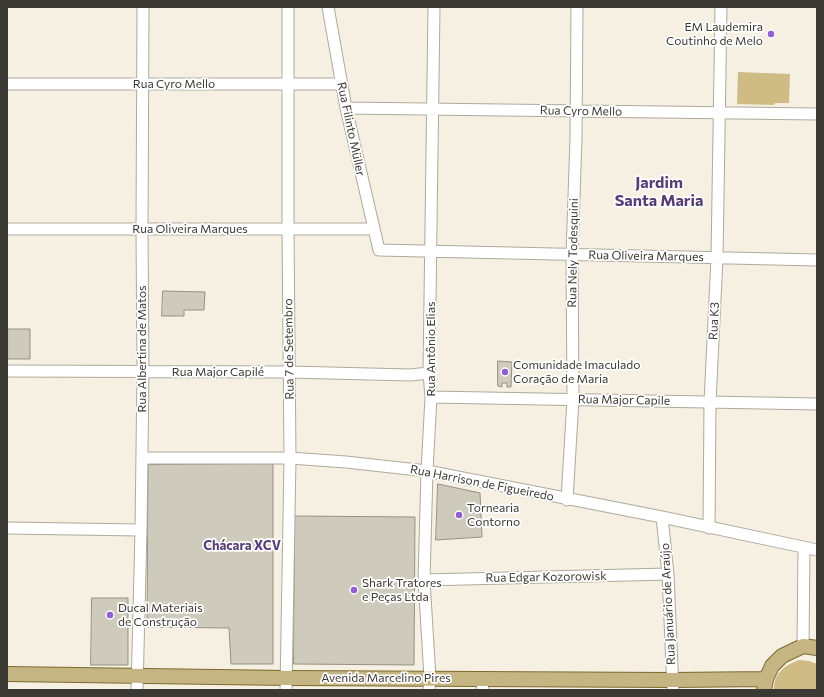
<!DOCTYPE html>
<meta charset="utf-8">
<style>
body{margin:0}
#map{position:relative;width:824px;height:697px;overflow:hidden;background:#f5f0e2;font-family:Commissioner,sans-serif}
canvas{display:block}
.frame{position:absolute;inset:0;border:8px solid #3b3933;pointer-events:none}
</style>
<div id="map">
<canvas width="824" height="697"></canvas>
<div class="frame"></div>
</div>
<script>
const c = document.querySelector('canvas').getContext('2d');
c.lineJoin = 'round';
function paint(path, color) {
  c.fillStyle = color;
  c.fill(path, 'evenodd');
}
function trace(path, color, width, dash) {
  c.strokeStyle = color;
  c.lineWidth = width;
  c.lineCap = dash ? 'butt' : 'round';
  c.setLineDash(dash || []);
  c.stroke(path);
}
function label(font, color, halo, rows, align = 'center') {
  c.font = font + ' Commissioner,sans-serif';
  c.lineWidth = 3.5;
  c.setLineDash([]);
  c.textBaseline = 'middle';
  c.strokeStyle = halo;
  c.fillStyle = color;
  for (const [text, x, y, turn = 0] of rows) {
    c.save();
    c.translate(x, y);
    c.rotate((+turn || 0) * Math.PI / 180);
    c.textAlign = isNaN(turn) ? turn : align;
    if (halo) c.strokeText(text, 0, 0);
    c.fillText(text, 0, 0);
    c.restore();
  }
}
const green = new Path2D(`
 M738,72L790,74L789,103H775L774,105L737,104Z
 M799,660L809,661L817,664V690H774C773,674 785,665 799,660Z`);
const building = new Path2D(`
 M163,291L205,292L204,310H184V316H162Z
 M8,329H30V359H8Z
 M498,361L512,362L511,387H507V383H502V387L498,386Z
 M273,464V664H231L229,628L147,627L148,465Z
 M438,484L480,493L482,537L436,540Z
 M295,516L415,517L414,665L294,664Z
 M92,598H128V665H91Z`);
const minor = new Path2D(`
 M328,7L346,108L379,250L817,260
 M7,84H341
 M346,108L817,114
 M7,229H374
 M7,371L289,372L410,375L429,373
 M431,397L817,404
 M142,458H290L346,462L427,471L662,517L817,550
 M567,500L573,399L572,254L576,139L577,7
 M662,517L668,574L673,690
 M7,528L141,530
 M709,528L710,402L717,258L721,7
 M424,580L668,574
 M803,646L804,548
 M481,679L483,690
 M137,690L141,530L143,372L142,230L143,7
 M286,690L290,458L288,228V7
 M429,690L430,678L424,580L427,471L431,397L429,373L434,7`);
const major = new Path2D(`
 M7,674L287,678L672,680L766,679
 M764,690L766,679L772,666L782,656L803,646L817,648`);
const markers = [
 [771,34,4,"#925dd6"],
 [505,372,4,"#925dd6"],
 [459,515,4,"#925dd6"],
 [354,590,4,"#925dd6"],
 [110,615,4,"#925dd6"]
];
const poiNames = [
 ["EM Laudemira",763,27,"right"],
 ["Coutinho de Melo",763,41,"right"],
 ["Comunidade Imaculado",513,365],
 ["Coração de Maria",513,379],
 ["Tornearia",467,508],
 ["Contorno",467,522],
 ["Shark Tratores",362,583],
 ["e Peças Ltda",362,597],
 ["Ducal Materiais",118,608],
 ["de Construção",118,622]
];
const streetNames = [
 ["Rua Cyro Mello",174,84],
 ["Rua Cyro Mello",581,111,1],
 ["Rua Filinto Müller",351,129,78],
 ["Rua Oliveira Marques",190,229],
 ["Rua Nely Todesquini",573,253,-89],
 ["Rua Oliveira Marques",646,256,1],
 ["Rua K3",714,321,-87],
 ["Rua Albertina de Matos",142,349,-90],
 ["Rua 7 de Setembro",289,349,-91],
 ["Rua Antônio Elias",431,349,-90],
 ["Rua Major Capilé",218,372],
 ["Rua Major Capile",624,400,1],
 ["Rua Harrison de Figueiredo",482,483,11],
 ["Rua Edgar Kozorowisk",546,577,-1],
 ["Rua Januário de Araújo",668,604,-93],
 ["Avenida Marcelino Pires",386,678]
];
const neighbourhoodNames = [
 ["Chácara XCV",242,546]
];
const districtNames = [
 ["Jardim",659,183],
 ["Santa Maria",659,201]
];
paint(green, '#cfbc84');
paint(building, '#cfcbbc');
trace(building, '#959183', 1);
trace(minor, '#aeaa9c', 13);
trace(major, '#7c6a30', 16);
trace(minor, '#fff', 11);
trace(major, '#c5b582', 14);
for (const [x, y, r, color] of markers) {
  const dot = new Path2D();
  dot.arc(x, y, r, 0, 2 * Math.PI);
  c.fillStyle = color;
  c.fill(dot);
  trace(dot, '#fff', 1.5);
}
label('12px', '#3b3933', '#fff', poiNames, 'left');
label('12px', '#3b3933', '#fff', streetNames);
label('bold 13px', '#563d79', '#fff', neighbourhoodNames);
label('bold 16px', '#563d79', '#fff', districtNames);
</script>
